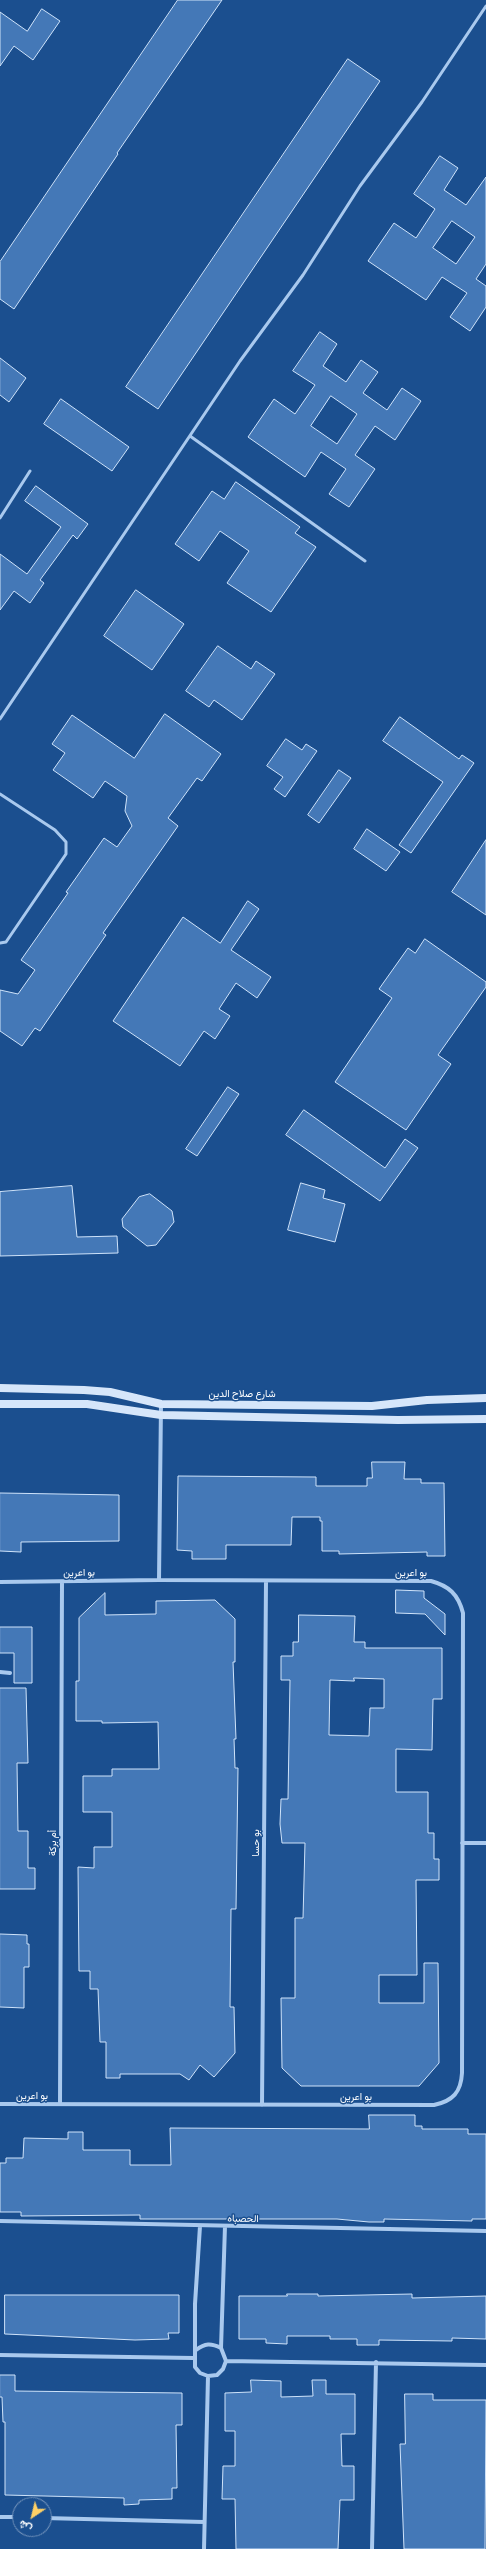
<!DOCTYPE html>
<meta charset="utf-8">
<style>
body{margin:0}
#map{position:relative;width:486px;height:2549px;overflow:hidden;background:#1b4f8f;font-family:"Fira Sans Condensed",Vazirmatn,sans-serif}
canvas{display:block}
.north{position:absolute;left:12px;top:2497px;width:40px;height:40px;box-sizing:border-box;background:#1b4f8f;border:1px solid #7695bc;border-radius:50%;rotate:215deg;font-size:11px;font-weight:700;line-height:16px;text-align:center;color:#fff}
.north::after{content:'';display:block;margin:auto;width:14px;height:18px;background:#ffd166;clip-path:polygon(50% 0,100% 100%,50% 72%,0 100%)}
</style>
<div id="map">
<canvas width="486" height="2549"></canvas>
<div class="north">ش</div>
</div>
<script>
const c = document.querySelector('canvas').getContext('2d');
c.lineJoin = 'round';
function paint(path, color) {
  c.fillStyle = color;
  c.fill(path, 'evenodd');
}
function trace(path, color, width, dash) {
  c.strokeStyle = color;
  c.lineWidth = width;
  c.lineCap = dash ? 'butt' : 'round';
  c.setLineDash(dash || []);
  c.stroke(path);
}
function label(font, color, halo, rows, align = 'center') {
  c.font = font + ' "Fira Sans Condensed",Vazirmatn,sans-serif';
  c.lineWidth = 3;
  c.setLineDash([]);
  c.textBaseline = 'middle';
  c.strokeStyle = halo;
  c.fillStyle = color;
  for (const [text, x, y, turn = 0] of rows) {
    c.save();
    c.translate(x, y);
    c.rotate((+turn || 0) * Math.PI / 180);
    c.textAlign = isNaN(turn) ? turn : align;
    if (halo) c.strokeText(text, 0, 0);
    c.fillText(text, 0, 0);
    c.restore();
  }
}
const building = new Path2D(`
 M178,0H222L117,153L118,154L14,309L0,299V262Z
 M42,9L60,21L33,60L14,46L0,66V12L27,31Z
 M348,59L380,81L158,409L126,387Z
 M440,156L458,168L444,190L466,205L486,177V264L476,279L486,286V307L470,331L450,317L467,293L442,277L426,300L368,261L394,223L416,238L435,209L414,194ZM452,221L475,237L456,264L433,248Z
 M320,332L337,344L323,366L346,382L361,360L378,372L363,393L387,410L402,388L421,401L395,440L375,426L355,455L375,469L349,507L329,494L346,469L321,452L305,477L248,437L274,399L295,414L315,385L293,371ZM331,396L357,414L337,444L311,426Z
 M0,358L26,378L9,402L0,395Z
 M61,399L129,447L112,471L44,424Z
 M236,482L300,527L295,533L316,547L271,612L227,583L249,551L220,531L199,561L175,544L212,491L224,499Z
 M36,486L88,524L77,539L73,535L40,580L44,583L30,603L14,591L0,610V554L27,574L61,527L25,501Z
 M136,590L184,624L152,670L104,636Z
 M218,646L251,669L256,661L275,674L242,720L214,700L209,707L186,691Z
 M165,714L221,754L202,781L197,778L168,818L178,826L103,933L106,935L40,1031L35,1028L22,1046L0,1031V990L18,994L35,970L21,960L68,893L66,892L104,838L117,847L132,826L125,811L127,796L105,781L93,798L53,770L65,753L52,744L72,715L134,758Z
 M400,717L459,759L462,755L474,763L411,853L399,845L443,782L383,741Z
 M286,739L302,750L306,744L317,751L285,797L274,789L283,777L267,766Z
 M339,770L351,778L319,823L308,815Z
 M367,829L400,852L386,871L354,849Z
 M486,840V915L452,892Z
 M248,901L259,909L231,950L271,977L257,998L236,983L219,1009L230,1016L215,1039L204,1031L180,1066L113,1021L183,917L220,943Z
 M425,939L486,982V987L438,1055L451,1064L406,1130L335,1082L392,998L379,989L408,948L415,953Z
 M228,1087L239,1094L197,1156L186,1149Z
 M304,1110L385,1168L405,1139L418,1148L380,1201L286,1135Z
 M301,1183L325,1190L323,1198L345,1204L335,1242L288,1230Z
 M72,1186L77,1237L117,1236L118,1253L0,1256V1192Z
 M150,1194L172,1211L174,1222L156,1245L147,1246L123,1227L122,1219L139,1197Z
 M372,1462H405L404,1479H421V1483H444L445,1556H427V1552L339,1554V1551H322V1521H320V1517H292L291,1545H226V1559H192V1551L177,1550L178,1476L316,1477V1486H367V1478H372Z
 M0,1493L119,1495V1541L21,1542V1552L0,1551Z
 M396,1590L424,1591V1598L445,1614V1635L425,1614L396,1613Z
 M105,1593V1615L156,1614V1601L215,1600L235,1619V1662H233L236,1739H234L235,1768H238L237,1839L236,1909H231L230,2007H234L235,2053L214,2077L200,2065L189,2080L180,2074H120V2078H106V2042H100L98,1989H90V1971H79L78,1867L94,1868V1847H112V1812H83V1776H112V1769H159L158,1722L102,1723V1721H76V1681H79V1618Z
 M299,1615L355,1616L354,1642H365V1648H442V1699H433L432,1750L396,1749V1792H428V1833H434V1859H439V1880H416L417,1975H379V2003H424V1963H438L439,2063L419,2086H301L282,2068L281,1998H295V1918H303L305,1843H282L280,1824L281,1799H288L290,1680H281V1656H293V1642H298ZM354,1678L384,1679V1708H370L369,1736L329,1735L330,1680L354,1681Z
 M0,1627H32V1683H14V1653H0Z
 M0,1688H26L28,1763H17L18,1831H28V1868H35V1889H0Z
 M0,1934L27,1935V1944H29V1967H24V2008L0,2007Z
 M369,2115H415V2126H422V2129H468V2134H486V2219H472V2221L384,2219V2222H369L337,2219H140V2215L21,2216V2212H0V2163H6V2158H23L24,2138L68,2139V2132H83V2150H130V2165H171L170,2128L369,2129Z
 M287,2294H318V2296L412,2294V2298L486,2296V2339L452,2338V2341L379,2340V2345H357V2339H330V2336H287V2344L266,2343V2339H239V2296H287Z
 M5,2295H179V2333H168L169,2339L135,2340L5,2334Z
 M0,2375H15V2391L182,2393V2425H176L177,2488H172V2499L139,2500V2504L124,2505V2498L5,2495V2422H3L2,2397H0Z
 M251,2380L281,2381V2397L313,2396L312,2380H326V2394H355V2434H341L342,2466H354V2500H340L338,2549H236L235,2499H222L223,2466H235V2431H225V2393L251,2392Z
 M405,2394H433V2400H486L485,2549H404L400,2444H405Z`);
const lane = new Path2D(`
 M190,436L365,561
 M0,518L30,471
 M0,719L240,361L303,275L360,186L422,102L486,6
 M0,794L55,830L66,842V854L6,942L0,943`);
const street = new Path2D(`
 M159,1580L161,1404
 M0,1582L159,1580L431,1581C449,1586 458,1594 463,1613L462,2073C461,2092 453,2101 434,2105L0,2104
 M0,1672L10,1673
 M462,1843H486
 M60,2104L62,1582
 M262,2105L266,1581
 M0,2221L486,2231
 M221,2348L225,2226
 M196,2350C205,2343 211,2343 221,2348L226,2361L223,2369L217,2375L208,2376L200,2373L195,2367V2304L200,2226
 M0,2355L193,2358
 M226,2361L486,2365
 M0,2517H20
 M44,2518L204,2522
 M204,2549L208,2376
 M372,2549L376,2362`);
const secondary = new Path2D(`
 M0,1388L84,1390L110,1392L161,1404L372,1406L427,1400L486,1398
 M0,1404H87L161,1415L398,1420L486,1419`);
const streetNames = [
 ["شارع صلاح الدين",242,1394],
 ["بو اعرين",79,1573,-1],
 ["بو اعرين",411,1573],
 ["أم بركة",53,1843,-90],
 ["بو حسا",256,1843,-90],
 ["بو اعرين",32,2096],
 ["بو اعرين",356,2097],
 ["الحصباه",243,2219,1]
];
paint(building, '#4478b7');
trace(building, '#cfe3fa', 1);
trace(lane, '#a9c9ee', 3);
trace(street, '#a9c9ee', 4);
trace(secondary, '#d6e6fa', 8);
label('10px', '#fff', '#1b4f8f', streetNames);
</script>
